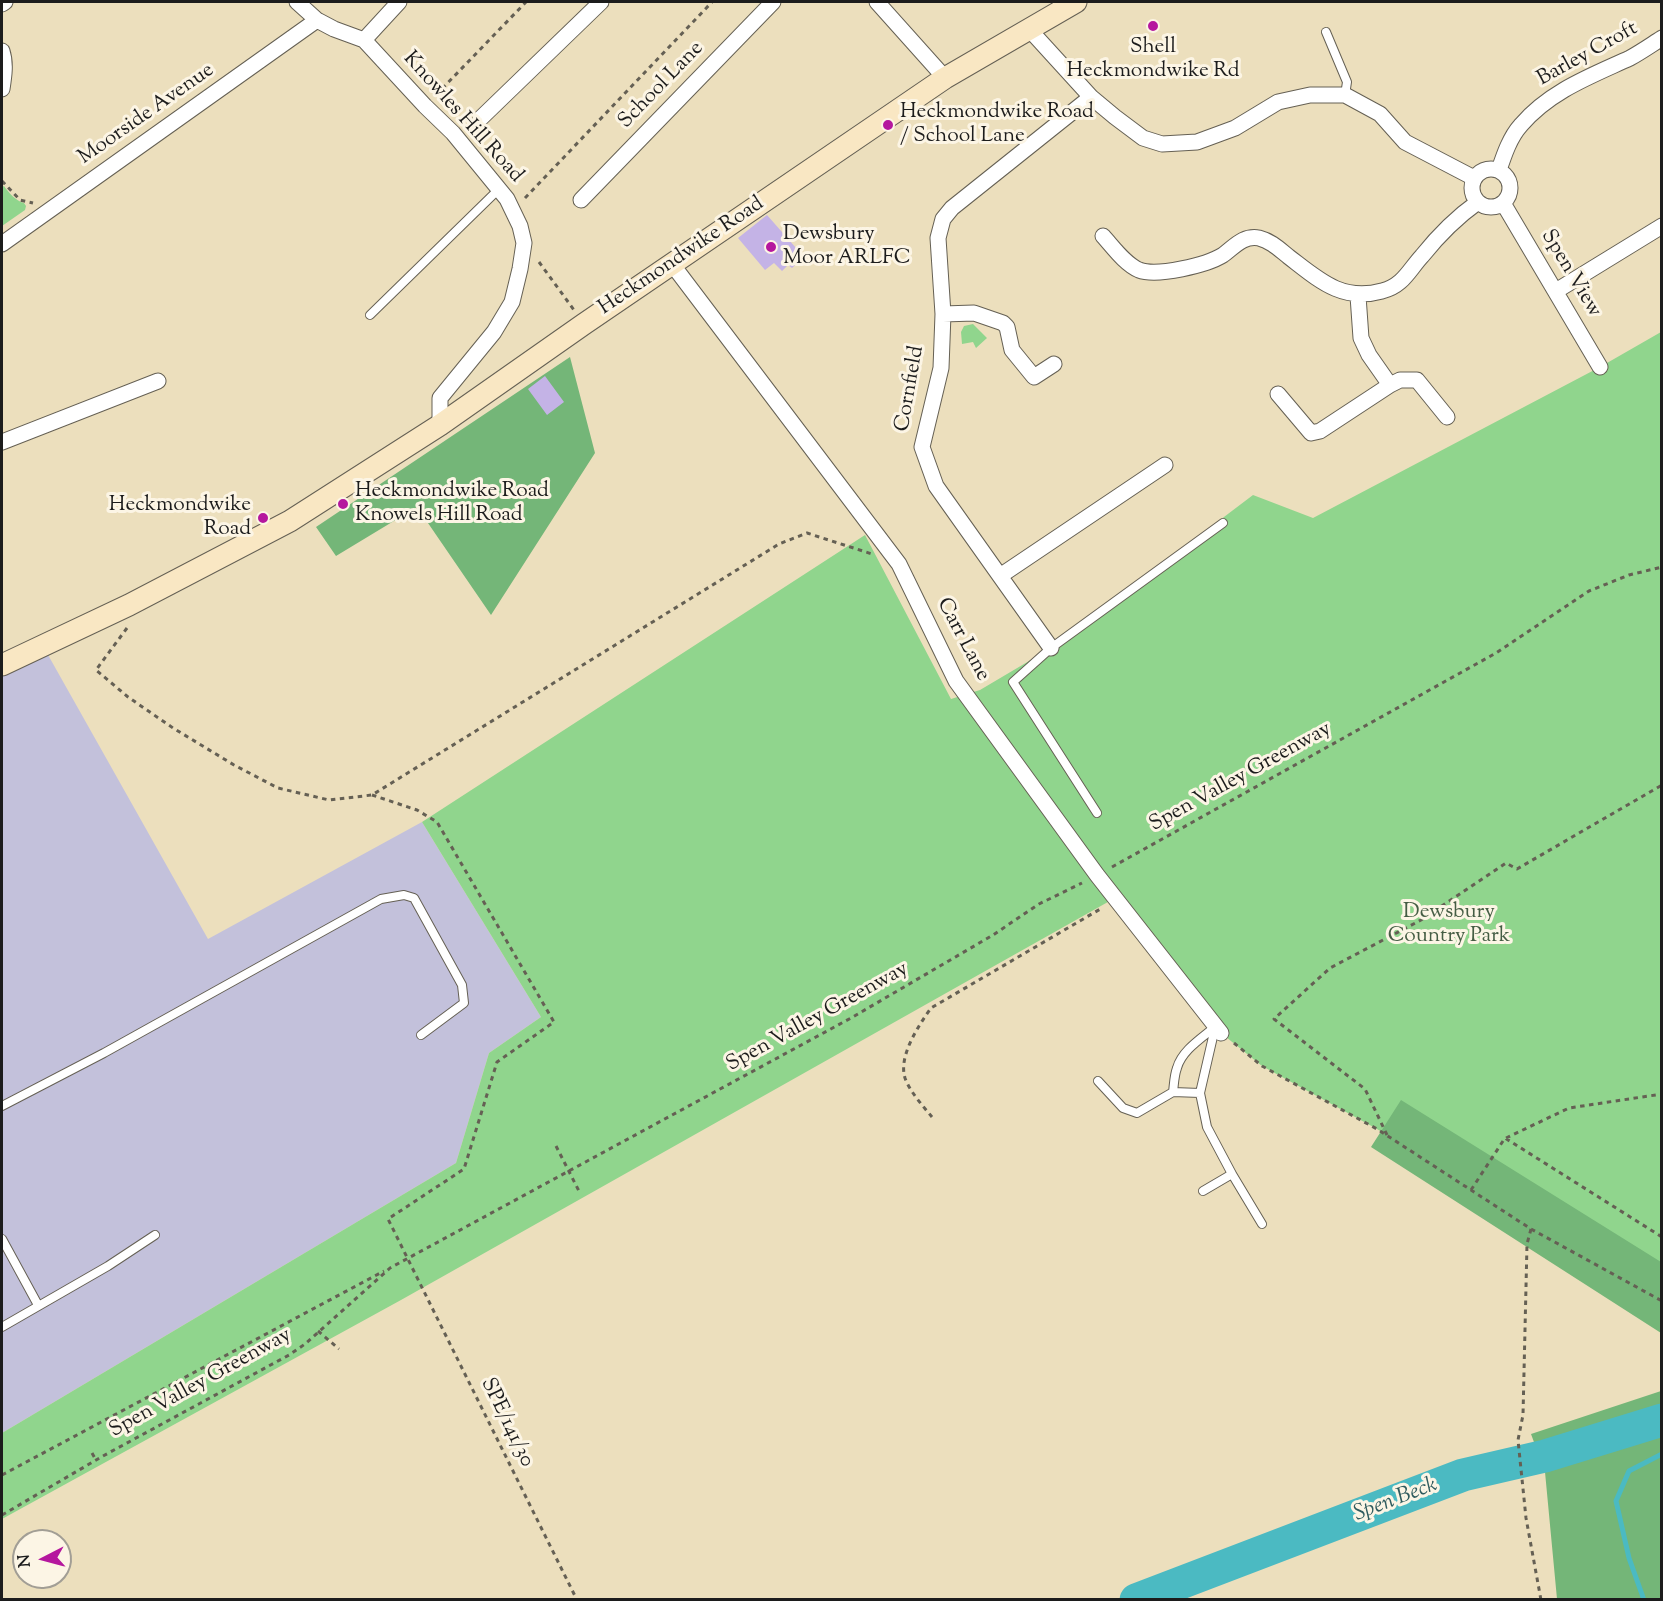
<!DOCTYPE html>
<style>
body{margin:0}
#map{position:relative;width:1663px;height:1601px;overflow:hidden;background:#ecdfbd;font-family:"Sorts Mill Goudy",serif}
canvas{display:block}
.frame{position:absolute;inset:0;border:3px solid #1c1c1c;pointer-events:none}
.north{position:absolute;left:12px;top:1529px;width:60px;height:60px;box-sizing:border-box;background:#fcf5e5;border:2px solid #a29e95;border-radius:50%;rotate:264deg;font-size:16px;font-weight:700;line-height:24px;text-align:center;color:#1c1c1c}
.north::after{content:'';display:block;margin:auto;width:21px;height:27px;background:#b5179e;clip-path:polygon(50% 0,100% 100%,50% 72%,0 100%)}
</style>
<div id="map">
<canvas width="1663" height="1601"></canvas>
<div class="frame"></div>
<div class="north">N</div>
</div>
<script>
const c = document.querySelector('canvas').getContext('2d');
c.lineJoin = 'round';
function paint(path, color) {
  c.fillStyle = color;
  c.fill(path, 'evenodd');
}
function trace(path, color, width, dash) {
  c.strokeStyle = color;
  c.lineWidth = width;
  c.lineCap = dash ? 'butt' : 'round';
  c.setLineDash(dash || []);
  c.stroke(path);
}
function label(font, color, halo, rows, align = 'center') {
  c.font = font + ' "Sorts Mill Goudy",serif';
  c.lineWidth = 6;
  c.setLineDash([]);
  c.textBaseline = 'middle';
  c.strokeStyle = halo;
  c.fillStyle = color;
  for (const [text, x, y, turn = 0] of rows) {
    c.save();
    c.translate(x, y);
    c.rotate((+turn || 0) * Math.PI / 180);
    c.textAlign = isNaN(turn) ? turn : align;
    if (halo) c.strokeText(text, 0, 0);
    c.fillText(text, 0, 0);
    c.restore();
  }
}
const industrial = new Path2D(`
 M43,646L208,939L422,822L541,1017L489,1053L456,1163L2,1433V665Z`);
const green = new Path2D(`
 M4,186C9,193 16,201 24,203L26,206L25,210L2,226V187Z
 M973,324L987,338L976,348L973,342L962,344L961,332L964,326Z
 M1661,332V1301L1512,1216L1377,1129L1262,1066L1221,1033L1115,898L401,1300L2,1519V1433L456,1163L489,1053L541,1017L422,822L865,535L951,699L980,690L1051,648L1253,495L1313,518L1600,367Z`);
const forest = new Path2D(`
 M570,357L595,453L491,615L417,507L336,556L316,527Z
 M1401,1100L1661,1262V1333L1371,1147Z
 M1661,1391V1599H1557L1545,1472L1531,1434Z`);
const stream = new Path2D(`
 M1644,1600L1629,1558L1616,1501L1629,1471L1662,1454`);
const river = new Path2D(`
 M1136,1600L1463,1475L1545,1456L1662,1420`);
const building = new Path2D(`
 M767,215L804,257L792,268L788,265L782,271L774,263L765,270L738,238Z
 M545,376L564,402L547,415L528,389Z`);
const path = new Path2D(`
 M436,95L526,2
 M2,181L20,200L33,203
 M525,198L712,2
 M539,262L574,310
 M127,628L96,670L128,697L173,728L234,765L278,788L329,800L372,795L779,544L807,533L872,554
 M372,795L417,810L437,822L554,1022L497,1062L464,1169L388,1219L577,1600
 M1112,867L1496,653L1589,591L1629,575L1662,567
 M1234,1043L1262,1066L1377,1129L1531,1229L1662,1301
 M932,1117C923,1106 910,1092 905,1078C898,1056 919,1025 931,1008L1102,908
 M1387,1135L1365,1089L1274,1019L1330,968L1421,920L1506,863L1517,869L1662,785
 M1506,1138L1569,1108L1662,1094
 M1471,1190L1505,1138L1662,1237
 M1531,1229L1527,1244L1523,1415L1518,1440L1526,1518L1541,1600
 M318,1331L339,1349
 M92,1453L96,1460
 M2,1475L384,1271
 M2,1515L103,1456L289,1355L305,1344L390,1268L851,1018L993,935L1039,904L1082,883`);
const service = new Path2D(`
 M1326,32L1347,82L1345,95
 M370,315L499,189
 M1097,813L1013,682L1051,648L1223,523
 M1098,1081L1123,1108L1137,1113L1173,1092L1200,1093
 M1173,1092C1174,1085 1174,1076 1177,1068C1182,1050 1202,1038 1216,1026
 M2,1106L104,1053L381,899L404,895L414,898L462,985L464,1003L421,1035
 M1232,1174L1262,1224
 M1203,1191L1232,1174L1207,1127L1200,1093L1215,1028
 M2,1239L38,1305
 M2,1327L108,1266L155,1235`);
const minor = new Path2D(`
 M297,2L317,20L334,29L364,40L425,106L453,133L507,199L520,226L524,243L520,269L512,302L494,332L440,398V425
 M877,2L945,78
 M2,4L5,2
 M1029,29L1091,97L1115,117L1143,138L1162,144L1197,142L1235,128L1278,102L1310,95H1345L1380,114L1405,142L1474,178
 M364,40L399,2
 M2,51C6,63 4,76 2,89
 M481,118L601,2
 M1472 188a19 19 0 1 1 38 0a19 19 0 1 1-38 0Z
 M1499,170C1504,155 1510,137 1521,125C1550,91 1591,76 1630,58C1641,52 1651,45 1662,38
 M581,200L773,2
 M1503,203L1600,367
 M1103,236C1113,247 1125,264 1139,270C1157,277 1207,265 1223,255C1234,247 1243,235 1259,238C1271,241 1279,249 1289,257C1319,280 1342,302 1382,291C1403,286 1409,270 1422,256C1438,236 1457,217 1478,202
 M2,244L317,20
 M672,264L899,564L956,681L1097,875L1221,1033
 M1556,291L1662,226
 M1358,296L1361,338L1369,355L1390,385
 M943,314L974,313L1003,323L1007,327L1012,350L1034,377L1054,364
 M1278,394L1311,433L1320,431L1390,385L1400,380H1417L1447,417
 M2,442L158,381
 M1000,576L1165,465
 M1051,648L936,486L922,447L941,368L943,314L938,238L943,219L952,208L1091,97`);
const secondary = new Path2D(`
 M2,665L129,605L290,521L440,425L584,324L945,78L1076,2`);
const pathBridge = new Path2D(`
 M556,1146L580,1193`);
const markers = [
 [1153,26,6,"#b5179e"],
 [888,125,6,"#b5179e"],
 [771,247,6,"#b5179e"],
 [343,504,6,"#b5179e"],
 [263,518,6,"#b5179e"]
];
const poiNames = [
 ["Shell",1153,48,"center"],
 ["Heckmondwike Rd",1153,72,"center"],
 ["Heckmondwike Road",900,113],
 ["/ School Lane",900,137],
 ["Dewsbury",783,235],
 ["Moor ARLFC",783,259],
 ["Heckmondwike Road",355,492],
 ["Knowels Hill Road",355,516],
 ["Heckmondwike",251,506,"right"],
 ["Road",251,530,"right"]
];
const streetNames = [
 ["Barley Croft",1588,55,-29],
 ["School Lane",662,86,-46],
 ["Moorside Avenue",147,115,-35],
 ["Knowles Hill Road",462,118,48],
 ["Heckmondwike Road",682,257,-34],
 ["Spen View",1570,274,59],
 ["Cornfield",911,389,-80],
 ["Carr Lane",962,640,62],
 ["Spen Valley Greenway",1241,778,-29],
 ["Spen Valley Greenway",818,1018,-29],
 ["Spen Valley Greenway",201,1384,-29],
 ["SPE/141/30",506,1423,64]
];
const parkNames = [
 ["Dewsbury",1449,913],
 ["Country Park",1449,937]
];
const waterNames = [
 ["Spen Beck",1396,1501,-21]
];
paint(industrial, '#c3c1db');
paint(green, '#90d58d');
paint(forest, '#74b678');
trace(stream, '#4bbac2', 5);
trace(river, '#4bbac2', 33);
paint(building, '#c4b3e6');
trace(service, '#656054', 10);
trace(minor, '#656054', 17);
trace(secondary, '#656054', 23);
trace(path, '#656054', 3, [4.5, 4.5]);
trace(service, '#fff', 8);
trace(minor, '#fff', 15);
trace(secondary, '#f9e7c3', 21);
trace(pathBridge, '#656054', 3, [4.5, 4.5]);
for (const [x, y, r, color] of markers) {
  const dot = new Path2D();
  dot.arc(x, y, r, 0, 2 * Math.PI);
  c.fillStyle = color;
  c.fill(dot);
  trace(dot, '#fcf5e5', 2);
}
label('21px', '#1c1c1c', '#fcf5e5', poiNames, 'left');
label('21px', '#1c1c1c', '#fcf5e5', streetNames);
label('21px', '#455d44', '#fcf5e5', parkNames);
label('italic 22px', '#2f5b5e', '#fcf5e5', waterNames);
</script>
